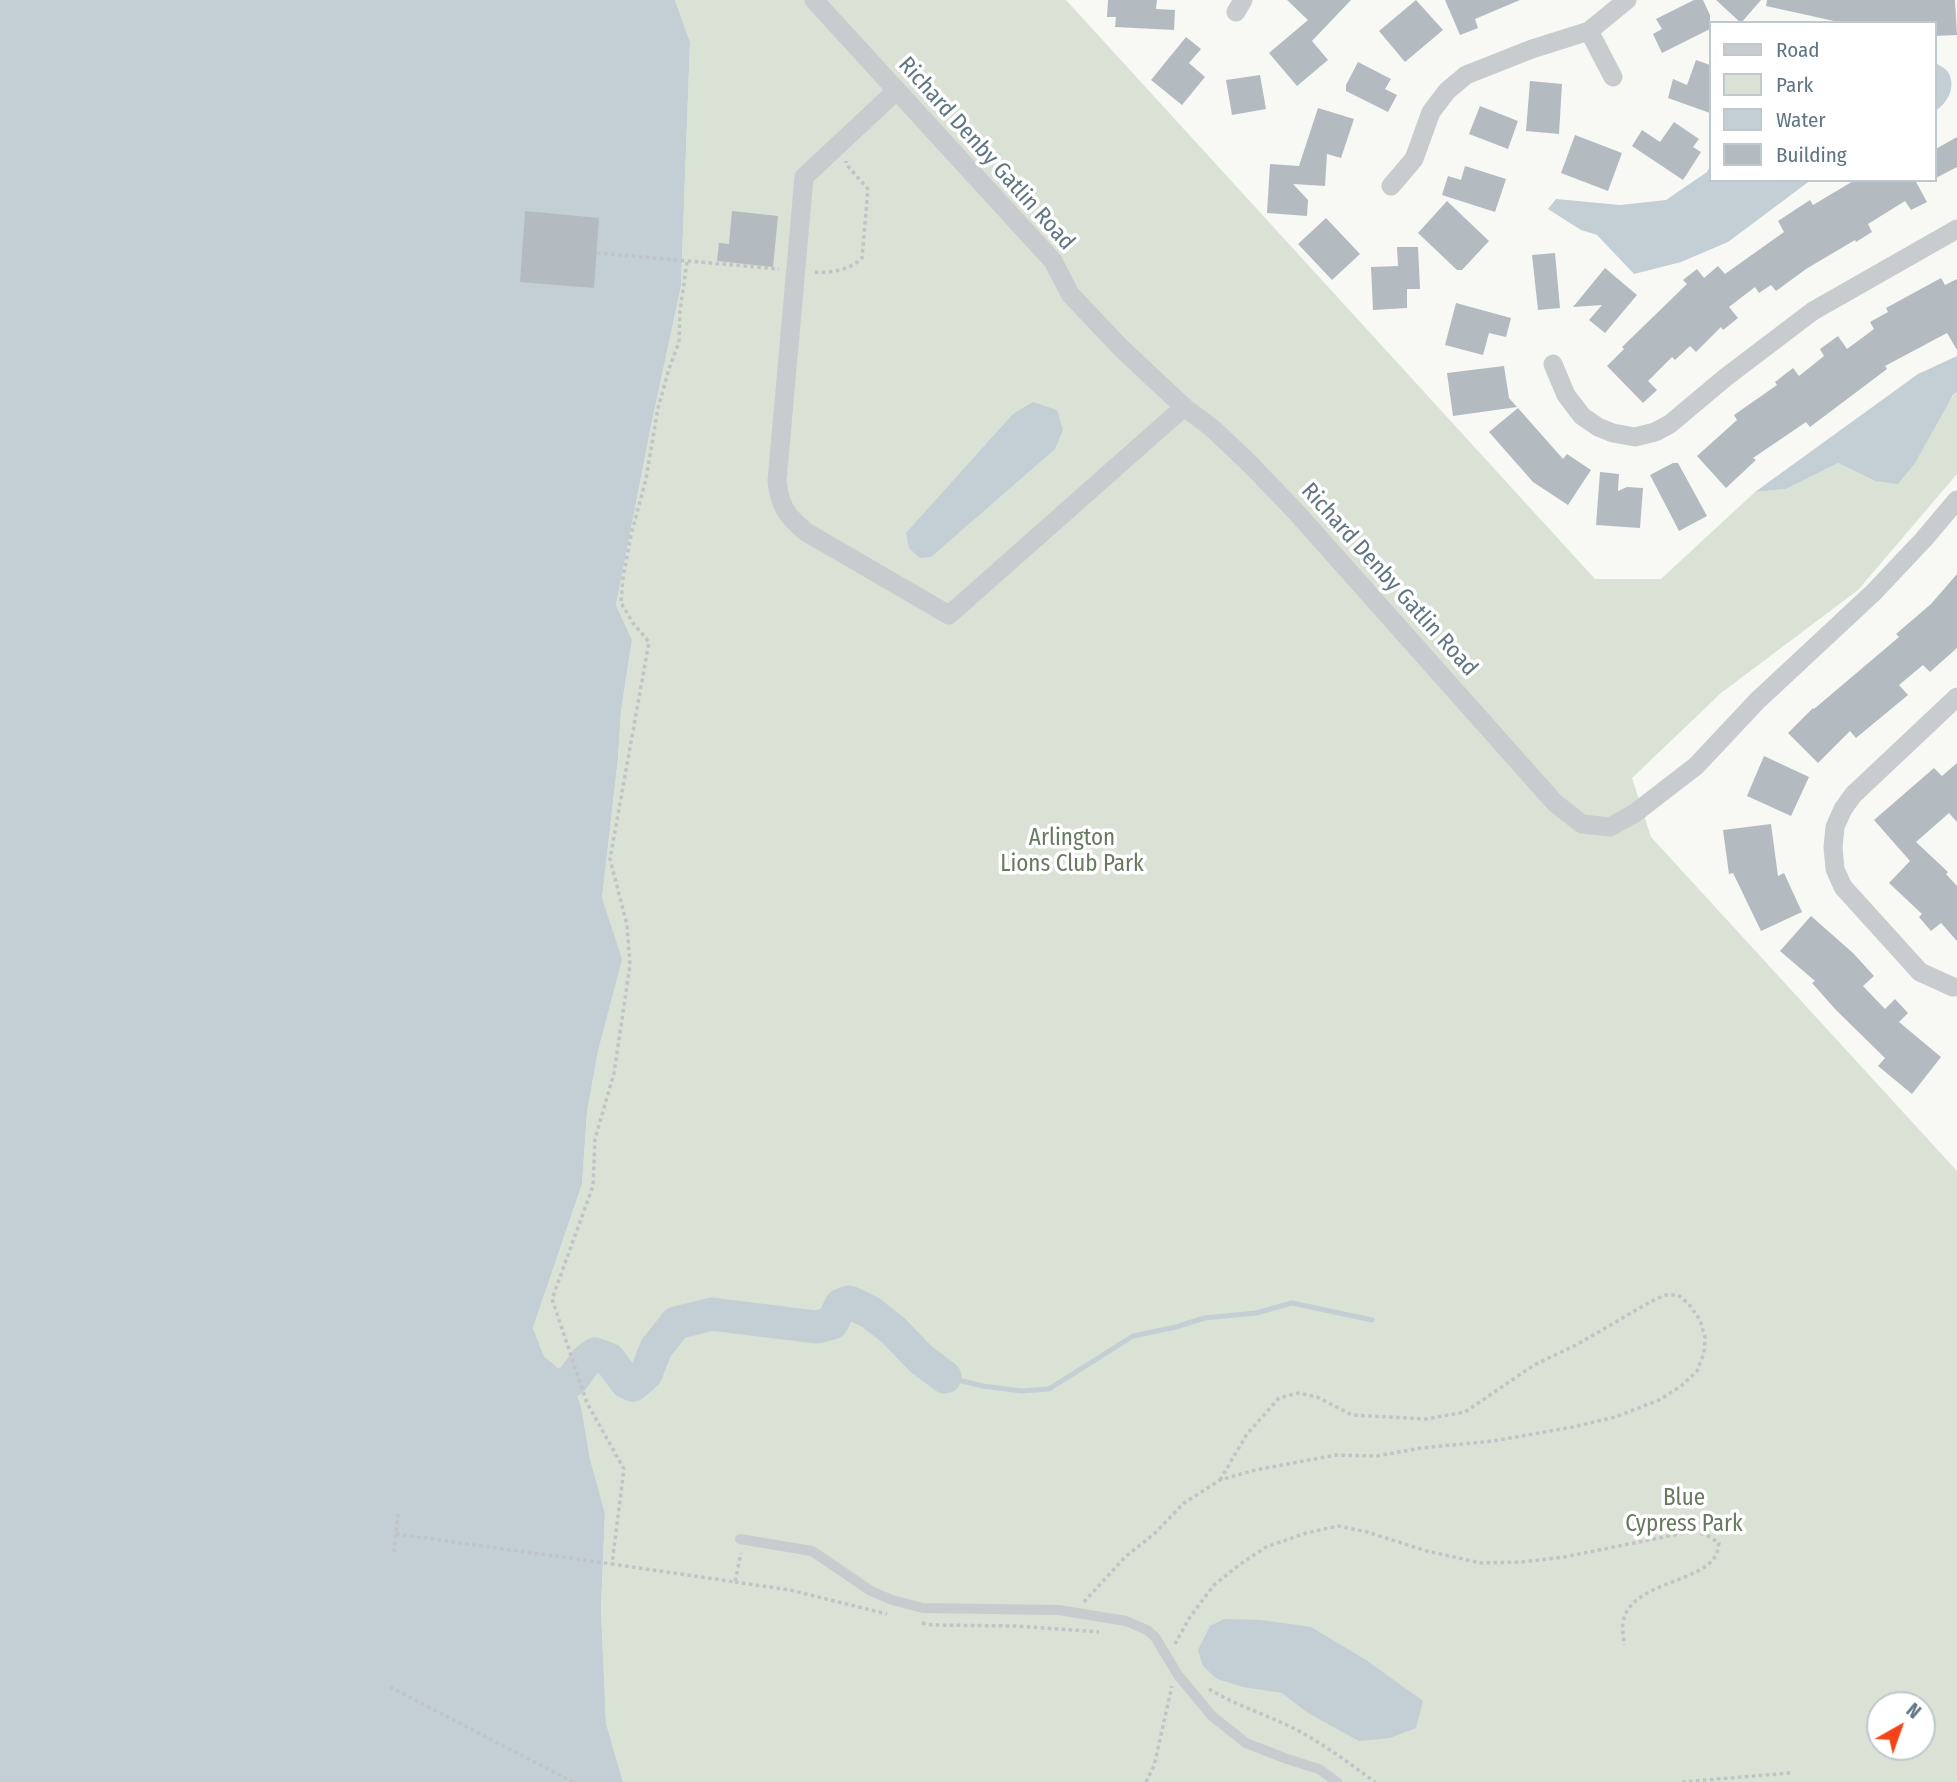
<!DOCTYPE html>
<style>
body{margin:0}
#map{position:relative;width:1957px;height:1782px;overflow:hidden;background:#f8f8f5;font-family:"Fira Sans Condensed",sans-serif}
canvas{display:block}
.legend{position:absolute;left:1709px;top:21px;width:228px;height:161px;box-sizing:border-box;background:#fff;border:2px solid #bfc8cd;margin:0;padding:9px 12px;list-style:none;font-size:21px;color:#607583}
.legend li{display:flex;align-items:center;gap:14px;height:35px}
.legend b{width:35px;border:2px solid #bfc8cd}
.north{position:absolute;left:1866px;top:1691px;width:70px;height:70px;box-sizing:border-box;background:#fff;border:2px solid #bfc8cd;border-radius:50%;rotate:40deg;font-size:19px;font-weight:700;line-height:28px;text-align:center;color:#607583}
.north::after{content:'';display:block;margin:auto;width:24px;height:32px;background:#f54318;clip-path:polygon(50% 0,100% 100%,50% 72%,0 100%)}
</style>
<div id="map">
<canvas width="1957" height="1782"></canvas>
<ul class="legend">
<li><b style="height:9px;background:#c8cccf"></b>Road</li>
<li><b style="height:19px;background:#dae1d5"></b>Park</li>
<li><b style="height:19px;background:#c3cfd4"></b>Water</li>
<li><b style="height:19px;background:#b3bbc0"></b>Building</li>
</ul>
<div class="north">N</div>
</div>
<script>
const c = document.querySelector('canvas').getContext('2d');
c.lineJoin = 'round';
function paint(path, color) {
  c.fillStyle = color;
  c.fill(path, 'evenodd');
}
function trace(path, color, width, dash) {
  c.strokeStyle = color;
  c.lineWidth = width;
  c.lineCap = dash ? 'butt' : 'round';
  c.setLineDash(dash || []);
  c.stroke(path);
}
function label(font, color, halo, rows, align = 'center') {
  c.font = font + ' "Fira Sans Condensed",sans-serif';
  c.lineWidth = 7;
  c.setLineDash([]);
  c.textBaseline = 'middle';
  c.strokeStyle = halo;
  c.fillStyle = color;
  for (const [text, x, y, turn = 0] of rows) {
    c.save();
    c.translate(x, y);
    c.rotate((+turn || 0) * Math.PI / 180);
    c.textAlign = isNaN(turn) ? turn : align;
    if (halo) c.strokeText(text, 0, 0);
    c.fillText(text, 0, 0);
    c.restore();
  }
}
const green = new Path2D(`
 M675,0H1066L1595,579H1661L1755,492L1786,489L1838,463L1875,481L1957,392V474L1858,590L1721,693L1632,778L1651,837L1957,1171V1782H623L606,1723L601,1609L605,1513L590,1459L581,1406L572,1380L544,1356L533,1328L582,1184L587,1113L598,1051L621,959L602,898L618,759L621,711L632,640L616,605L650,431L681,286L690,42ZM1880,1705H1922V1747H1880Z`);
const water = new Path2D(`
 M0,0H675L690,42L681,286L650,431L616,605L632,640L621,711L618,759L602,898L622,959L598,1051L587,1113L582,1184L533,1328L544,1356L572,1380L581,1406L590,1459L605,1513L601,1609L606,1723L623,1782H0Z
 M1934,62C1939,65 1945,68 1948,72C1957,87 1947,104 1934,112Z
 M1710,166V180H1811L1728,242L1681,262L1634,274L1597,235L1581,230L1548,209L1556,199L1620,205L1666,200L1707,172Z
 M1957,356V392L1953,395L1915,463L1898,484L1875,481L1838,463L1786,489L1755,492L1918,374Z
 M1033,402L1057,410L1063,430L1055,449L931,557L920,558L909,548L906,533L1013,414Z
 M1224,1619L1261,1620L1311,1627L1366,1660L1423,1701L1416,1728L1390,1738L1359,1741L1308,1713L1282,1693L1243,1687L1217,1679L1203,1666L1198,1650L1210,1626Z`);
const stream = new Path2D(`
 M945,1377L983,1386L1021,1391L1049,1389L1133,1336L1176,1327L1204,1318L1256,1313L1292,1303L1372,1320`);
const river = new Path2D(`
 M531,1379L556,1389L572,1380L586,1361L595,1354L609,1359L626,1382L633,1385L646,1374L656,1348L676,1323L712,1314L817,1327L832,1323L841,1305L849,1302L870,1312L893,1330L921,1359L945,1377`);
const building = new Path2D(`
 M1108,0H1157L1156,9L1175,10L1174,30L1115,27L1116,17H1107Z
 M1287,0H1351L1312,41L1328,60L1297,86L1269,53L1308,20Z
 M1416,0L1443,30L1405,62L1379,31Z
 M1445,0H1520L1475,19L1478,28L1460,35Z
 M1694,0H1703L1710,15V29L1662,53L1653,34L1662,29L1656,19Z
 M1716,0H1761L1741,23Z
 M1767,0H1955L1957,35L1934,36V23H1843L1766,6Z
 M1186,37L1201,49L1189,63L1205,77L1182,105L1151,80Z
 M1696,60L1710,65V113L1668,98L1673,79L1687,85Z
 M1358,62L1391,79L1385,89L1397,95L1388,112L1346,91V85Z
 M1260,75L1266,109L1232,115L1226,80Z
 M1530,81L1562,84L1559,134L1526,131Z
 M1480,106L1518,121L1508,149L1469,134Z
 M1318,108L1354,119L1341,158L1327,154L1325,186L1293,184L1308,200L1307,216L1267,213L1270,164L1299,166Z
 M1674,122L1699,139L1693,147L1701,152L1683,180L1632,146L1642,130L1660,142Z
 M1575,135L1622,153L1608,191L1561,173Z
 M1957,137V167L1934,179V150Z
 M1465,166L1506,179L1495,212L1442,195L1448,176L1461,180Z
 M1855,180H1915L1927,202L1911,210L1905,201L1868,224L1872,232L1856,242L1855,240L1806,269L1776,291L1771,285L1759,293L1755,287L1729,307L1738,318L1723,330L1721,327L1696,352L1690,346L1675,360L1672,357L1648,381L1657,390L1643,403L1607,366L1624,349L1622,347L1687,284L1683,280L1697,269L1704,278L1718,266L1725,274L1784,232L1778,221L1810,200L1813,205Z
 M1447,201L1489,241L1462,270H1457L1418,233Z
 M525,211L599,218L594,288L520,282Z
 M732,211L778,216L773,267L717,261L719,243L729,244Z
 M1326,218L1360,254L1332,280L1298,244Z
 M1397,247H1418L1420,289H1407V308L1373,310L1371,267L1398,266Z
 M1555,253L1560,308L1538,310L1532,255Z
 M1605,268L1637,295L1605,333L1589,320L1602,305L1573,307Z
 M1941,278L1945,285L1957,279V350L1947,333L1885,366L1887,369L1810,427L1806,422L1753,458L1756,460L1726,488L1697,456L1737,420L1734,415L1777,385L1775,382L1793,368L1799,376L1824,356L1820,349L1838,336L1847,349L1874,329L1870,322L1888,312L1886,308Z
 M1456,303L1511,318L1506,337L1489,333L1483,355L1445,345Z
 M1504,366L1509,398L1517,407L1453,416L1447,373Z
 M1518,408L1563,459L1567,454L1591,470L1568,505L1533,482L1489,432Z
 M1673,463H1678L1707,516L1679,531L1650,475Z
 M1600,472L1619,474L1618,491L1627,487L1643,488L1640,528L1596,525Z
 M1957,574V648L1930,672L1923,665L1899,685L1908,695L1856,738L1850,731L1818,763L1788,733L1813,708L1814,709L1899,637L1896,634L1931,604Z
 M1764,756L1809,777L1791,816L1747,796Z
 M1957,763V822L1949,813L1916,842L1948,872L1946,874L1957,886V941L1941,923L1931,931L1919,917L1922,914L1889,883L1910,861L1874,820L1934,768L1942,776Z
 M1771,824L1778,876L1784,873L1802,912L1761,931L1733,873L1729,874L1723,830Z
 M1811,916L1853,953L1874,976L1863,986L1885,1009L1895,999L1908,1013L1899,1022L1941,1057L1912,1094L1878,1066L1885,1058L1836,1010L1812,983L1815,981L1780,951Z`);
const path = new Path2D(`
 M597,253L779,269
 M687,262L680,311L679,342L669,369L658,408L646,479L631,535L623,578L621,603L633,623L649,642L610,859L627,925L630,965L614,1073L595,1139L593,1186L552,1299L587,1403L624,1469L612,1564L735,1582L741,1553
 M815,272C829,274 852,269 862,258L868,189L846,164V161
 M396,1534L612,1564
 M394,1552L398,1514
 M735,1582L790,1590L887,1614
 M1084,1602L1125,1557L1154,1534L1184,1503L1220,1480L1255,1470L1336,1455L1377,1456L1421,1448L1493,1441L1573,1427L1615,1417L1659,1400L1681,1386L1697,1371L1704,1353L1705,1337L1700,1320L1689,1304L1678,1295H1665L1650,1302L1576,1345L1534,1365L1465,1412L1426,1419L1352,1415L1317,1397L1299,1393L1279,1398L1247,1434L1220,1480
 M922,1623L932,1625L1016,1626L1099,1632
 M1175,1644L1190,1617L1214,1585L1239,1565L1266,1547L1306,1533L1338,1526L1367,1532L1427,1551L1481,1563L1522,1562L1564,1557L1694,1531L1708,1536L1719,1543C1718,1546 1718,1550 1717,1553C1704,1584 1629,1581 1623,1623C1622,1630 1624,1638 1624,1645
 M390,1687L573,1782
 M1209,1689C1235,1705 1265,1714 1293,1728C1321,1742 1349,1763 1375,1782
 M1146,1782L1154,1766L1172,1686
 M1682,1782L1790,1773`);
const service = new Path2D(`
 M740,1539L812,1551L871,1591L892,1600L923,1608L1059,1610L1126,1621L1147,1630L1155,1637L1178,1675L1212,1716L1246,1743L1287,1759L1319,1769L1337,1782`);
const minor = new Path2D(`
 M814,0L1053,261L1070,294L1120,347L1184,407L1212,428L1250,464L1297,513L1555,803L1582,824L1610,827L1635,813L1696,766L1757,701L1874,592L1924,539L1957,500
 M1236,12L1243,0
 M1589,31L1613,77
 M896,91L804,177L777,481C780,507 786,515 806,532L949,615L1184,407
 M1391,186L1414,159L1431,112L1447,91L1466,75L1532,49L1589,31L1627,0
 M1553,364L1566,395L1582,416L1598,427L1613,433L1635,437L1655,432L1670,424L1726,377L1813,311L1957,229
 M1953,987L1920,972L1843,887L1835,869L1833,847L1835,827L1843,809L1853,795L1957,697`);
const streetNames = [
 ["Richard Denby Gatlin Road",986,154,48],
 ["Richard Denby Gatlin Road",1389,580,48]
];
const parkNames = [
 ["Arlington",1072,839],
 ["Lions Club Park",1072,865],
 ["Blue",1684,1499],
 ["Cypress Park",1684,1525]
];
paint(green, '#dae1d5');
paint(water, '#c3cfd4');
trace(stream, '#c3cfd4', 5);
trace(river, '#c3cfd4', 33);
paint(building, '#b3bbc0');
trace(path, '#c1c4c6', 3.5, [3.5, 3.5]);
trace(service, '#c8cccf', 10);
trace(minor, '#c8cccf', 19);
label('23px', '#607583', '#fff', streetNames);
label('23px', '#667a60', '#fff', parkNames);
</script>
